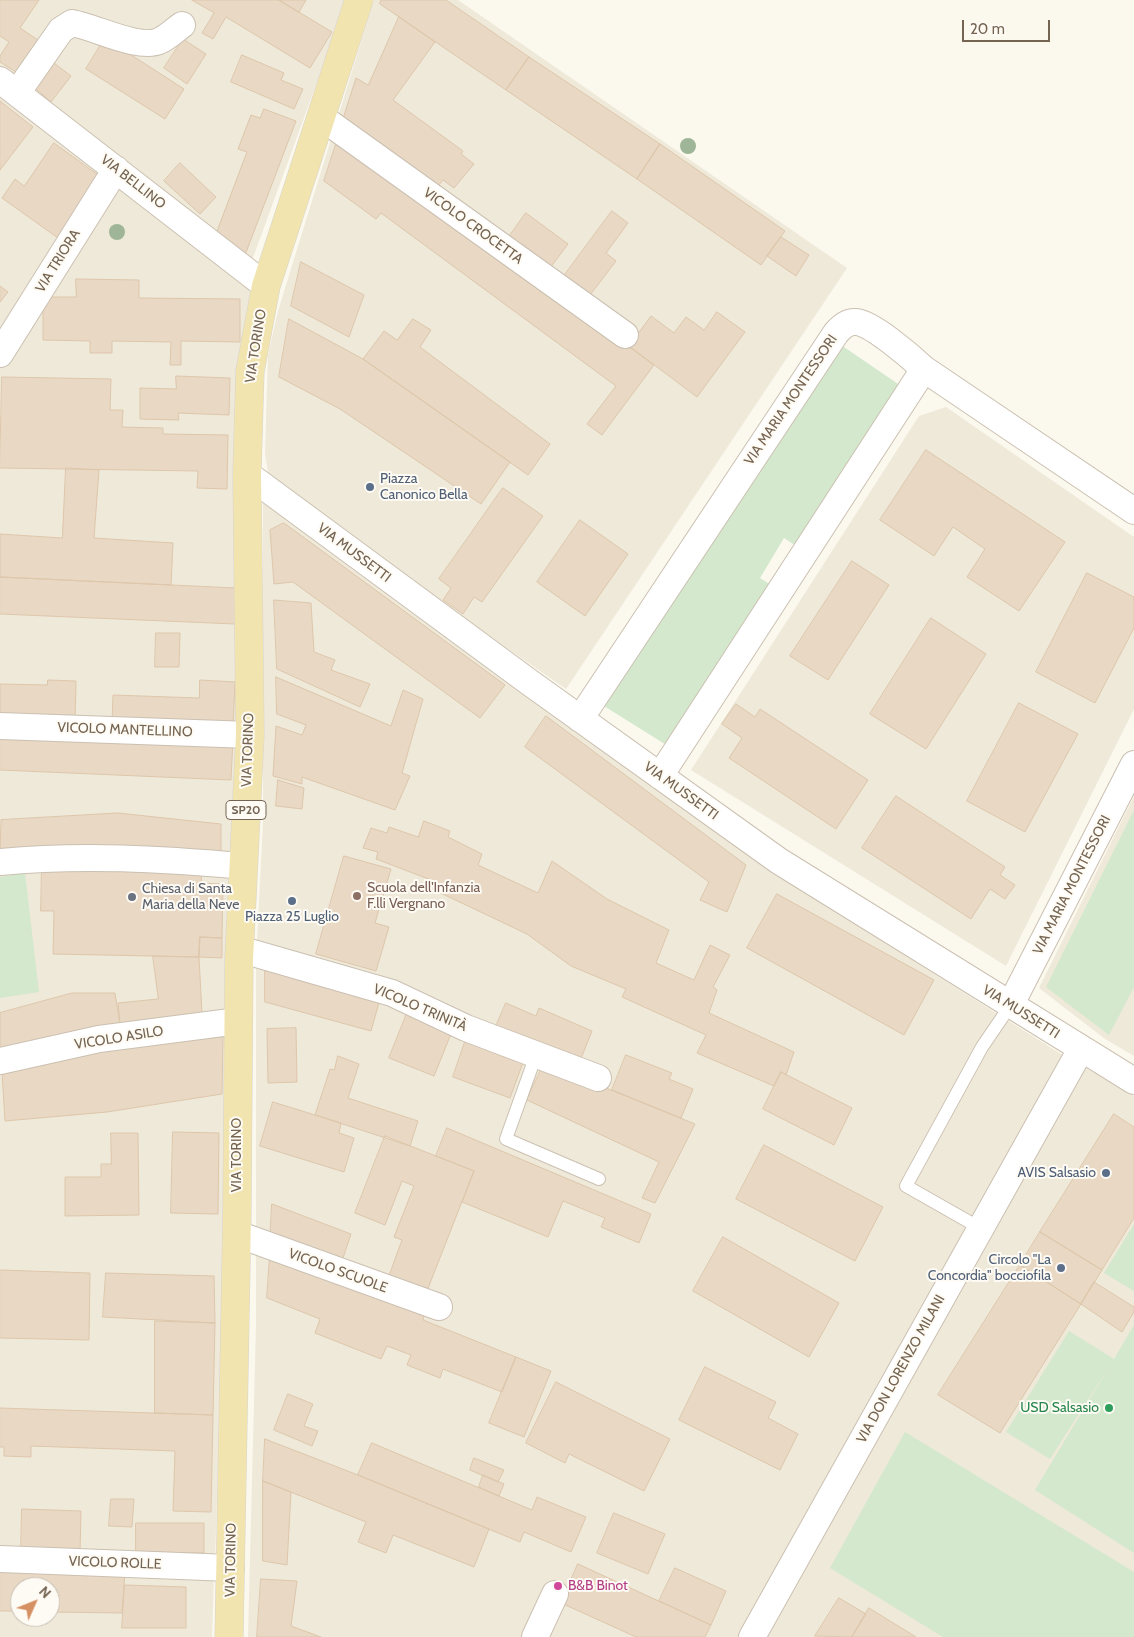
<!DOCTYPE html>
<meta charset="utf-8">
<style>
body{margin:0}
#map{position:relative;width:1134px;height:1637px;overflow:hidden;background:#fbf8ee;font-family:Cabin,sans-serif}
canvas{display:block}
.north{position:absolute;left:10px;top:1577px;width:50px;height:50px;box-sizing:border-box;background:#fefbf4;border:1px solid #c7bfb3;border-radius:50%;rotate:46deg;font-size:14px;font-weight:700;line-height:20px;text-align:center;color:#756452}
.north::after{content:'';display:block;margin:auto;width:18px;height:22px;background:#d59063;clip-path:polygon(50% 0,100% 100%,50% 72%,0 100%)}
.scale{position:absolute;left:962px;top:20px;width:88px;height:22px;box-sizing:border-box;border:2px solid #756452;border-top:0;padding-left:6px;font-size:15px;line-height:18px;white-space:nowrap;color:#756452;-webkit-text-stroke:4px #fefbf4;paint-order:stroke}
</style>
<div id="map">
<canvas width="1134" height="1637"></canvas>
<div class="north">N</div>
<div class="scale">20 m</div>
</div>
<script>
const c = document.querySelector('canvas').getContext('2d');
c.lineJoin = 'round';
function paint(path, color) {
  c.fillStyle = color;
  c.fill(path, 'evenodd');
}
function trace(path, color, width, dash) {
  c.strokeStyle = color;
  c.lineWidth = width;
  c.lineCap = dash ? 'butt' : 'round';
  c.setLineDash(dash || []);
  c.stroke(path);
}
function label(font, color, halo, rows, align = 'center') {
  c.font = font + ' Cabin,sans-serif';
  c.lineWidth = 4;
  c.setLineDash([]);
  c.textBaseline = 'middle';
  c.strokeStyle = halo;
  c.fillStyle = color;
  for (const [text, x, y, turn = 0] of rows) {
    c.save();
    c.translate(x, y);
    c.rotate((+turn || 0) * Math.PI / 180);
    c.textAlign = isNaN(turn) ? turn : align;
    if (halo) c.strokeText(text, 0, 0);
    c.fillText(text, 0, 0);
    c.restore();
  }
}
const residential = new Path2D(`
 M0,0H347L250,266L0,72Z
 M374,0H458L847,268L566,689L417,586L268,473L265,454L268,355L278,311Z
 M0,93L253,291L248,304L240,361L241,594L227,1015L0,1055Z
 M946,407L1134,537V709L1006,966L691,770L919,416Z
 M263,501L776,874L1061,1054L1134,1096V1637H248L256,1324V962L263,822Z
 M1134,796V1056L1105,1039L1039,988Z
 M226,1032V1238L215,1558L0,1553V1066Z
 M0,1568L214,1574L212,1637H0ZM20,1587H50V1617H20Z`);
const green = new Path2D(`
 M841,345L901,386L796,546L784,538L760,578L771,585L668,746L599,703Z
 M1134,810V987L1109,1035L1046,987Z
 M25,873L39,992L0,998V877Z
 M1134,1224V1291L1104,1273Z
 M1134,1325V1553L1035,1490L1109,1367L1050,1459L1006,1432L1069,1331L1114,1359Z
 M905,1432L1134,1572V1637H943L830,1568Z`);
const building = new Path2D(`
 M0,0H39L20,28L41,42L19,74L0,62V56L9,42L0,36Z
 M192,0H279L332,32L310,68L226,17L213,39L202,33L214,13Z
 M279,0H306L299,12Z
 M381,0H446L529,57L506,90L380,4Z
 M399,17L435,42L393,100L463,151L461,154L474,164L454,188L443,180L434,191L341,125L356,78L368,85Z
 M105,38L184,89L165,119L86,69Z
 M183,39L206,54L187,84L164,68Z
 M242,55L284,73L281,80L303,89L294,109L231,82Z
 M529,57L660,144L637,179L506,90Z
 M54,63L71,76L51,102L35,88Z
 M0,101L33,127L0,170Z
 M264,109L296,121L245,255L217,231L247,152L238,149L251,115L260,118Z
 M339,135L654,365L602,435L587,424L616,386L381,213L376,219L324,181Z
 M54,143L101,177L58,238L2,198L15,179L24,186Z
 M660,144L785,231L761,265L637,179Z
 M180,163L216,197L200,214L164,181Z
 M612,211L628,223L606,253L616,261L587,299L561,280Z
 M526,213L568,244L547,272L506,241Z
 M781,237L809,255L796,276L767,256Z
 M301,262L364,295L349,337L291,306Z
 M76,279L139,280V298L240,299V342L181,341V365H170L171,342L112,341V353H90V341L43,340V297H76Z
 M0,286L8,292L0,302Z
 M717,312L745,332L697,397L629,346L651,316L674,333L686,317L704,330Z
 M289,319L363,359L510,462L481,504L340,409L279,377Z
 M413,319L431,330L420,347L550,444L528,475L363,359L384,331L397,340Z
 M176,376L230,378L229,415L178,413L179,420L140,419V388L176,389Z
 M2,377L111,379L110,410H123L122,427L163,428V434L228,435L227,489L197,488L198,471L0,468Z
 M926,450L1065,542L1019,611L967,577L985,549L953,527L934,556L880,520Z
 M66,468L99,470L94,538L173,543L171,585L0,577V534L62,538Z
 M503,488L543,516L482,602L474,597L463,614L443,600L451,588L439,579Z
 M580,520L628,554L585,616L537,582Z
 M284,523L505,685L480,718L293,582L274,584L270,530Z
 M852,561L889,585L828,680L790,656Z
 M1087,573L1134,597V628L1095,703L1036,672Z
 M0,577L236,588L235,624L0,614Z
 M274,600L311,603L314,652L335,660L331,670L370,684L360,707L277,669Z
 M931,618L986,654L926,749L870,714Z
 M156,633H180L179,667H155Z
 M276,677L391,726L403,690L423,699L402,773L410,776L395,810L302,777V784L273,776L276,726L302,735L306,725L277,714Z
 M48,680L76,681L75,722L0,720V684L47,685Z
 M200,680L235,682L233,729L112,724L113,695L199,698Z
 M1019,703L1078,734L1025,832L967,801Z
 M736,704L755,717L760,709L868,780L836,829L729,758L742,738L722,724Z
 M546,716L746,865L727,912L700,900L709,882L525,747Z
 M0,730L233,739L231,780L0,770Z
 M278,780L304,788L302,809L276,806Z
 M896,796L1005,867L1000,875L1015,885L1005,899L990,889L971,919L862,848Z
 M118,813L221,824V857L0,854L1,820Z
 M424,821L450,831L448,837L482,854L478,865L538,893L552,861L607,899L669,930L656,963L694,980L710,945L730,955L713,987L717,990L709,1013L794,1052L786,1075L781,1072L774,1086L697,1053L706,1035L622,997L626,989L571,966L527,934L428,887L431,880L376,859L378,852L363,848L371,828L387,833L389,827L418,837Z
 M344,856L391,869L375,923L389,927L376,971L316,954Z
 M42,864L202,868L201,883L223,884L222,938L200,937L199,957L53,954L54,911H41Z
 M777,894L934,980L904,1035L747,948Z
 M200,937L222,938V958L199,957Z
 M153,956L199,957L202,1014L120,1024L118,1003L158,999Z
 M265,967L380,999L371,1031L265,1002Z
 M72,993H115L120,1024L0,1048V1013Z
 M506,1003L536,1016L539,1008L592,1031L578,1066L494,1031Z
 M408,1011L453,1029L434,1076L389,1058Z
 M296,1028L297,1082L268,1083L267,1029Z
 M467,1036L525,1057L510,1098L453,1077Z
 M223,1037L222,1094L107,1112L5,1121L2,1072L63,1054Z
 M626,1055L672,1073L669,1079L693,1089L681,1118L612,1090Z
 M338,1056L359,1064L348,1098L418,1121L410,1146L315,1115L330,1069L334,1070Z
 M544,1063L695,1124L655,1203L642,1198L659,1162L527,1100Z
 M781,1072L852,1108L834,1145L763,1109Z
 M273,1102L341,1123L339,1133L354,1138L344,1172L260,1146Z
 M1114,1114L1134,1127V1218L1102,1270L1040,1232Z
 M447,1128L651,1214L639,1243L601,1227L605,1218L563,1201L548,1237L462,1202L474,1171L436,1156Z
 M173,1132L219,1133L218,1214L171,1213Z
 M111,1133H138L139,1215L65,1216V1177H101V1164H111Z
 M385,1136L474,1171L425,1296L387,1281L402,1240L394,1237L414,1186L402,1181L385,1225L355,1213Z
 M764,1145L883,1207L855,1261L736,1199Z
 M272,1204L351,1234L340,1267L270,1242Z
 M1040,1232L1102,1270L1081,1304L1020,1265Z
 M723,1237L839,1303L809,1357L693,1291Z
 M270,1256L424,1316L423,1320L516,1357L502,1392L443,1369L440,1378L407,1365L411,1355L387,1346L381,1359L315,1333L320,1319L267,1298Z
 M1020,1265L1081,1304L1000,1433L938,1395Z
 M0,1270L90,1273L89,1340L0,1338Z
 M106,1273L214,1276L215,1323L103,1317Z
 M1094,1282L1134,1307V1312L1122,1332L1081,1304Z
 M155,1321L215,1323L213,1415L155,1413Z
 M516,1357L551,1371L524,1437L489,1423Z
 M705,1367L776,1402L768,1418L798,1434L780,1470L679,1420Z
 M556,1382L670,1439L644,1491L569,1454L565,1463L526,1443Z
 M288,1394L313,1404L304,1426L318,1431L312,1446L274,1430Z
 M0,1408L213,1415L211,1512L173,1511L175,1451L31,1446V1457L4,1456V1447H0Z
 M265,1439L358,1475L489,1529L474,1567L393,1535L386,1553L358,1542L366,1522L263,1481Z
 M372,1443L532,1510L537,1497L586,1517L571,1552L524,1532L520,1542L358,1475Z
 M474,1458L504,1470L498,1482L470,1470Z
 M483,1475L504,1484L499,1496L479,1487Z
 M263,1481L291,1492L287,1565L263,1561Z
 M111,1499H134L132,1527L109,1526Z
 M22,1509L81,1511L80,1553L21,1551Z
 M614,1513L665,1534L648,1574L597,1553Z
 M136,1523H204V1553L136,1552Z
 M578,1564L711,1625L705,1637H636L561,1603Z
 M675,1568L726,1591L711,1625L659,1601Z
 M0,1569L125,1572L122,1613L50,1612V1587H20V1611H0Z
 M261,1579L297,1581L291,1626L321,1637H257Z
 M125,1585L186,1587V1628H122Z
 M839,1598L866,1614L852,1637L815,1636Z
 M869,1608L916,1637H852Z`);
const service = new Path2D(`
 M536,1055L506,1139L599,1179
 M980,1228L906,1186L982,1047L1010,1006`);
const minor = new Path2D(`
 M0,80L266,286
 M17,93L61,30L72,23C95,27 139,50 159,41C167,38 175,30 182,25
 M321,117L625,335
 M0,354L116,169
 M247,474L529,682L779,861L1134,1081
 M580,719L836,333C841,327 847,321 856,322C872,323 911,357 924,369L1134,511
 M0,726L250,735
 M660,776L924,369
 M0,862C82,854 162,859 243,866
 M239,949L392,993L466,1028L598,1078
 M1010,1006L1134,764
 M0,1061L99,1039L238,1021
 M237,1234L439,1307
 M0,1559L231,1568
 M535,1637L555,1594
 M752,1637L1081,1049`);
const primary = new Path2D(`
 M229,1637L237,1213L239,959L250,735L247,474L250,371L266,286L359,0`);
const trees = [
 [688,146],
 [117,232]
];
const markers = [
 [370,487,5,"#5c6f8a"],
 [357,896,5,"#8d6e63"],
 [132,897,5,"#6b7280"],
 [292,901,5,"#5c6f8a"],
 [1106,1173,5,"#5c6f8a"],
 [1061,1268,5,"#5c6f8a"],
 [1109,1408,5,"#2e9e5b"],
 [558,1586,5,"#d1479c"]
];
const shields = [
 [246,810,40]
];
const shieldNames = [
 ["SP20",246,810]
];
const streetNames = [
 ["VIA BELLINO",133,182,38],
 ["VICOLO CROCETTA",473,226,36],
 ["VIA TRIORA",58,261,-58],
 ["VIA TORINO",256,346,-81],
 ["VIA MARIA MONTESSORI",791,400,-56],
 ["VIA MUSSETTI",354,553,37],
 ["VICOLO MANTELLINO",125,730,2],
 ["VIA TORINO",248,750,-88],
 ["VIA MUSSETTI",681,791,36],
 ["VIA MARIA MONTESSORI",1072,885,-63],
 ["VICOLO TRINITÀ",420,1008,23],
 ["VIA MUSSETTI",1021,1012,32],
 ["VICOLO ASILO",119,1038,-9],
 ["VIA TORINO",237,1155,-90],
 ["VICOLO SCUOLE",338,1271,20],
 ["VIA DON LORENZO MILANI",901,1369,-61],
 ["VIA TORINO",231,1560,-89],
 ["VICOLO ROLLE",115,1563,2]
];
const serviceNames = [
 ["Piazza",380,479,"left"],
 ["Canonico Bella",380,495,"left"],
 ["Piazza 25 Luglio",292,917,"center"],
 ["AVIS Salsasio",1096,1173],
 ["Circolo \"La",1051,1260],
 ["Concordia\" bocciofila",1051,1276]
];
const educationNames = [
 ["Scuola dell'Infanzia",367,888],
 ["F.lli Vergnano",367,904]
];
const worshipNames = [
 ["Chiesa di Santa",142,889],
 ["Maria della Neve",142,905]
];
const leisureNames = [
 ["USD Salsasio",1099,1408]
];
const hotelNames = [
 ["B&B Binot",568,1586]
];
paint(residential, '#efe9da');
paint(green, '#d3e8cd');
paint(building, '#e8d8c4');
trace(building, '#dec7ab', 1);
trace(service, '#cbc0b1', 14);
trace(minor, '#cbc0b1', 28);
trace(primary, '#d8d4cf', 29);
trace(service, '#fff', 12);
trace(minor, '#fff', 26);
trace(primary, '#f1e4af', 28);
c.fillStyle = '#9fb597';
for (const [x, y] of trees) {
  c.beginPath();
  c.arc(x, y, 8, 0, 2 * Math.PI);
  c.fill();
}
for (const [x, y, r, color] of markers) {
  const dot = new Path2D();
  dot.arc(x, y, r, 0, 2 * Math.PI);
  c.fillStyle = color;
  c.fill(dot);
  trace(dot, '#fefbf4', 2);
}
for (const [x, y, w] of shields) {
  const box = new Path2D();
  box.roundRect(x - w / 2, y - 9.5, w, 19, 4);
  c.fillStyle = '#fefbf4';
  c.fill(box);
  trace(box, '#756452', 1);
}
label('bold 12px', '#756452', null, shieldNames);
label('14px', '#756452', '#fefbf4', streetNames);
label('14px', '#4e5e75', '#fefbf4', serviceNames, 'right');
label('14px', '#785e54', '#fefbf4', educationNames, 'left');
label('14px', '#5b616d', '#fefbf4', worshipNames, 'left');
label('14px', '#27864d', '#fefbf4', leisureNames, 'right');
label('14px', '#b23c85', '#fefbf4', hotelNames, 'left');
</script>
